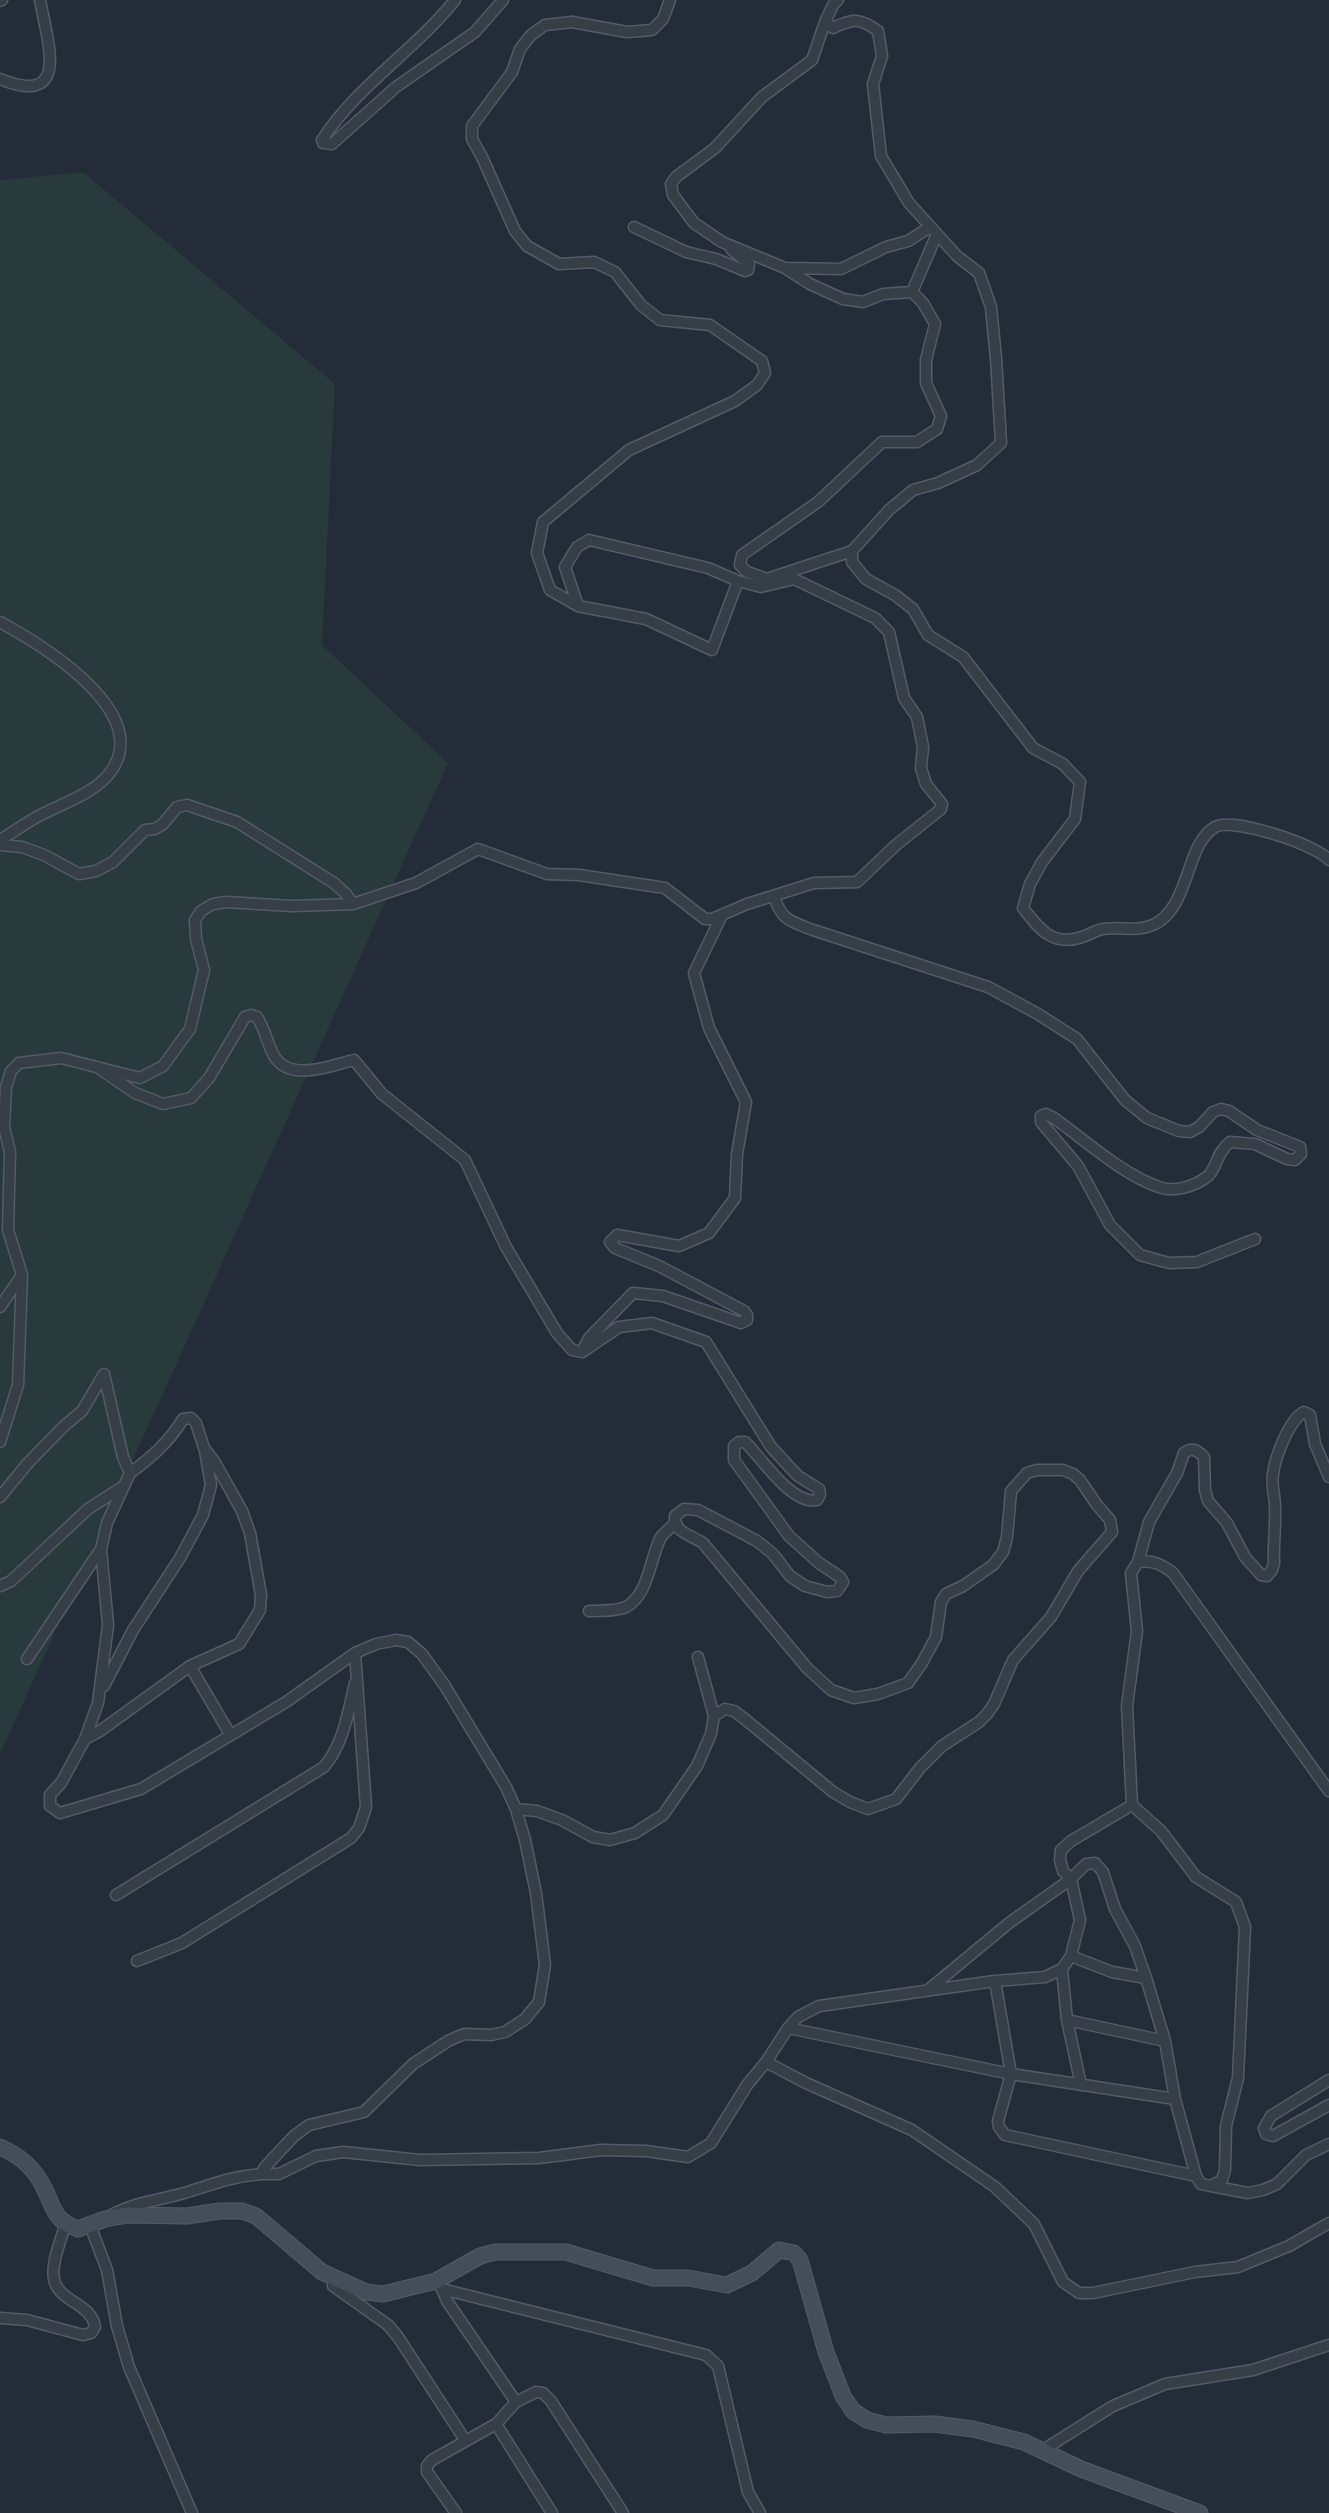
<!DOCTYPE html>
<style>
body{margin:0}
canvas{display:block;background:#232c38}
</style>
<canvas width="1329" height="2513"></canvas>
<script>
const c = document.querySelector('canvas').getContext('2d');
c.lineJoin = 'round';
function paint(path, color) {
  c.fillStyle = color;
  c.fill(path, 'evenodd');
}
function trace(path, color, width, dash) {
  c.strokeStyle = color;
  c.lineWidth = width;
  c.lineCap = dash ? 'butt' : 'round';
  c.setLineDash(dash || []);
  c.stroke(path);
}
const green = new Path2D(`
 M83,172L335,384L322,645L448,763L0,1754V180Z`);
const street = new Path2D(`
 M455,0C415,50 357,86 322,140L323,143L332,144L396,87L475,32L503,0
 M0,1L2,0
 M825,22L812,60L762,97L715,148L676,177L671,184L673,195L694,223L722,242L785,268L810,284L843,299L863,302L883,294L912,292L923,303L935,324L926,360V383L941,416L937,429L917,442H882L818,502L742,555L740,565L747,572L767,579L852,551L889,510L913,490L938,483L977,465L1001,443L996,358L991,307L979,273L957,256L909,203L881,156L873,84L882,56L878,31C860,18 854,18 833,28L825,22L833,5L838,0
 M0,79C72,108 47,41 40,0
 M634,227L686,252L716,259L745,271L748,270L749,264L731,249
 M786,268L841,269L886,247L908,241L930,227
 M912,292L937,234
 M852,551V562L866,579L895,595L913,609L928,635L963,657L1033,748L1063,764L1080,782L1075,819L1042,862L1030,884L1023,908C1039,929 1053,947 1082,937C1088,935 1093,932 1099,930C1117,925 1134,933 1153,925C1190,909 1185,844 1215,827C1233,817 1315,844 1329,860
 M578,606L550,590L537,553L543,522L629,450L735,401L757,385L765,373L762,361L710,325L660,320L641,305L615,272L594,262L559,264L527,246L515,231L482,157L472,139V126L512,72L520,49L531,35L545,25L572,22L627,32L652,30L663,19L670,0
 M0,622C42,645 157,714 109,774C92,795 58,805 35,818C23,825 12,833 0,840
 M0,845L22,847L44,855L79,874L96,871L113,862L145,830L155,829L163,824L177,807L187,805L237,822L334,883L346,894L353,904
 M774,896C781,920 790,921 813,930L988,987L1038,1014L1077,1039L1125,1100L1147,1118L1179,1131L1190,1132L1199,1127L1213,1112L1221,1109L1229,1111L1257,1130L1300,1147L1301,1154L1295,1160L1287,1159L1255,1144L1230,1142C1216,1153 1217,1168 1208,1176C1196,1186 1174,1193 1159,1187C1123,1175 1086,1141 1054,1118L1046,1114L1041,1116V1122L1078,1166L1110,1225L1140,1255L1169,1263L1197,1262L1255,1239
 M97,1067L135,1093L163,1104L191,1098L209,1078L245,1017L251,1015L257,1017C265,1029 267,1043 274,1056C290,1083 332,1065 354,1060L382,1094L465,1160L506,1247L557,1333L572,1350L582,1352L619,1327L652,1323L706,1342L771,1447L798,1476L819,1489L820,1495L817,1500C792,1506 761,1457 745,1442H739L734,1446V1460L789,1536L819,1563L840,1577L843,1582L837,1591L827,1592L805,1586L790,1576L773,1554L757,1541L698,1510L684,1509L675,1516C674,1533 690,1534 703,1543L807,1668L831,1690L854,1698L878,1694L908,1683L922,1663L936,1637L941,1602L946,1594L963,1586L993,1565L1003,1552L1007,1537L1011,1491L1027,1473L1037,1470H1063L1073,1474L1080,1480L1097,1505L1110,1520L1112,1532L1078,1571L1051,1617L1013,1660L994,1704L987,1714L979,1722L942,1746L920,1768L896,1799L868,1809L850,1802L833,1792L746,1720L734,1711L725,1709L714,1716L711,1734L697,1766L663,1815L635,1833L610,1840L593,1837L562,1820L537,1811L516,1809
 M0,1307L22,1275
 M582,1352L589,1338L633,1293L663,1296L741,1323L747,1320V1315L744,1311L659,1266L615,1248L610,1242L617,1235L679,1246L709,1233L735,1198L737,1154L746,1102L709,1028L694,973L722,915
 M0,1442L18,1385L22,1275L8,1230L10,1152L4,1127L6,1087L11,1071L19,1063L61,1058L140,1078L163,1066L190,1029L204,970L196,939L195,920L201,911L213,904L226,902L291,906L353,904L416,883L478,849L547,874L579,875L665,888L705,919H712L747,904L814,883L857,882L896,845L941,809L942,804L926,784L921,768L923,747L917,717L904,698L889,632L875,618L794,579L761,587L738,581L708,568L589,540L577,547L565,567L578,606L646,619L712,650L738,581
 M0,1497L28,1463L63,1427L82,1411L104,1374L123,1457L130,1473C152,1457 169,1442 183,1419L191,1418L196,1423L204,1448L214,1461L242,1511L250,1533L261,1595L260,1610L239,1644L190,1666L100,1731L85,1739
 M1138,1562L1149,1522L1177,1473L1184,1453C1192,1447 1197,1450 1204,1457L1205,1490L1208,1501L1227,1523L1245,1557L1261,1575L1267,1576L1272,1570L1274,1563C1273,1544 1276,1525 1275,1507C1275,1496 1271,1485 1273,1474C1275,1457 1289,1420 1304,1412L1310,1415L1315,1444L1329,1477
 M0,1586L11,1581L88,1509L124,1486
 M589,1611C600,1610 615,1612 626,1607C649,1595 650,1557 661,1537C665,1532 670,1528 674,1524
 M698,1657L714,1716
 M27,1659L101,1549
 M190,1666L230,1734
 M104,1686L133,1630L180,1558L203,1515L211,1485L205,1451
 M116,1895L324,1767C344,1743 348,1712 355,1683
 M1071,1956L1112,1972L1146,1978
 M137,1961L182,1943L351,1838L359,1828L366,1807L355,1653
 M1062,1969L1067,2020L1081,2085
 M995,1981L1011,2074L998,2121L999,2127L1005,2135L1196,2176
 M928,1990L1009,1923L1071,1879L1086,1864L1095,1863L1103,1872L1115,1909L1135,1946L1146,1978L1165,2041L1175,2099L1196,2176L1201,2184L1211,2186L1222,2180L1225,2170L1226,2126L1238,2078L1245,1927L1236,1902L1196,1877L1161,1831L1132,1805
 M1067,2020L1165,2041
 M788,2028L1011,2074L1175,2099
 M766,2062L806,2083L912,2130L995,2187L1034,2224L1063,2282L1079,2293H1093L1195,2272L1238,2267L1289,2246L1329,2223
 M1329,2080L1271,2116L1264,2128L1266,2134L1273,2136L1329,2105
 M261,2174H279L316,2156L343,2152L420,2160L539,2158L601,2150L646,2151L688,2157L711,2143L747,2085L766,2062L788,2028L798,2017L819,2006L995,1981L1045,1977L1062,1969L1071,1956L1080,1920L1071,1879L1063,1871L1060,1860L1061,1850L1071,1841L1132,1805L1127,1706L1137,1631L1131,1573L1138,1562C1153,1560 1161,1564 1173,1573L1329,1791
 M1211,2186L1248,2193L1263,2190L1277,2184L1306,2155L1329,2144
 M113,2214C136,2202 160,2200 184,2193C214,2184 229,2177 261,2174L265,2167L294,2136L309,2125L364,2112L413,2064L448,2041L464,2034L491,2035L505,2032L525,2019L539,2002L545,1965L536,1893L525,1840L516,1809L506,1787L445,1686L422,1654L408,1642L396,1640L376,1644L355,1653L286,1702L141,1789L60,1813L50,1806V1795L61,1783L85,1739L98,1703L108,1625L101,1549L107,1523L130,1473
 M90,2225L107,2270L117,2326L129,2367L192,2513
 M333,2279V2286L388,2325L398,2337L465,2440
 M436,2281L442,2289L706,2355L718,2366L748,2492L760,2513
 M442,2289L447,2301L516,2402
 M0,2318L27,2320L83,2335L91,2333L95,2327C92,2303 58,2302 54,2279C51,2262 61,2241 65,2225
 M496,2424L552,2513
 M1043,2450L1113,2406L1165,2384L1253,2370L1329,2345
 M456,2513L427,2472V2466L432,2460L496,2424L516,2402L536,2392L543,2393L551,2401L623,2513`);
const secondary = new Path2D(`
 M0,2147C19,2155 35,2169 44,2188C55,2209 53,2220 78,2229L105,2219L128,2215L187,2216L220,2211H242L256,2216L322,2272L366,2292L383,2294L436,2281L480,2256L495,2252H566L653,2278H688L727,2285L752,2273L779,2250L794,2253L800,2260L826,2352L843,2396L853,2411L867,2420L886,2425L935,2424L973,2429L1024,2442L1081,2469L1200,2513`);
paint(green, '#283a3b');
trace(street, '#545b66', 13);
trace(secondary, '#545b66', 17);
trace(street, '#363e48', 10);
trace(secondary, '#454d5b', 15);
</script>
